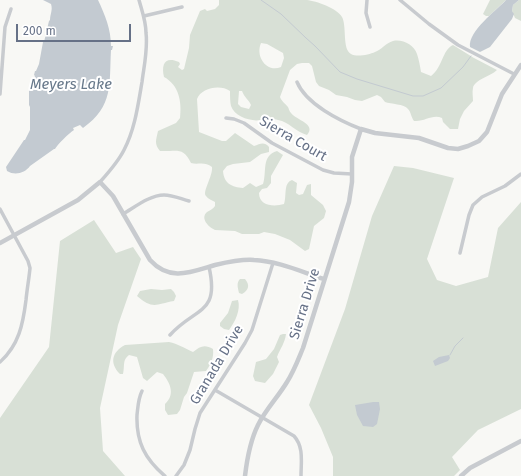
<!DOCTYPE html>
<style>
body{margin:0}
#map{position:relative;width:521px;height:476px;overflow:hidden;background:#f8f8f5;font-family:"Fira Sans",sans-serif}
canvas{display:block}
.scale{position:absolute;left:16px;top:24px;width:115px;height:18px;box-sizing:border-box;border:2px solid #667187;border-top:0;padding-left:5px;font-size:12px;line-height:14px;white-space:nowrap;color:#667187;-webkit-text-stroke:3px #fff;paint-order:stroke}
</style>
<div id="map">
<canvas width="521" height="476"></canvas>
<div class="scale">200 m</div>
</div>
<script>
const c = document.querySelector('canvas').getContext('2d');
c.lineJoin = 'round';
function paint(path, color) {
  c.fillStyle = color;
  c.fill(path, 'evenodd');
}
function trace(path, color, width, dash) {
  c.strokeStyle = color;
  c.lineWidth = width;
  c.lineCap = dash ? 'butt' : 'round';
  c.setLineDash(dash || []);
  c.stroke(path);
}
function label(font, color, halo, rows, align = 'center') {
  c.font = font + ' "Fira Sans",sans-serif';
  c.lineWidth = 4;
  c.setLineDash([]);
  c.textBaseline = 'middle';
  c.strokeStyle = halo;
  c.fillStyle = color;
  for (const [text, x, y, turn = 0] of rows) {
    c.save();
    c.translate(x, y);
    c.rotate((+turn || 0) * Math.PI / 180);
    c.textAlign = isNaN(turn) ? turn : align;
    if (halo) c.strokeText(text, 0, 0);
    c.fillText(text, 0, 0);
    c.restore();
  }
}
const green = new Path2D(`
 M219,0C239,0 259,0 279,0C288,0 298,0 307,0C316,1 337,8 342,17C347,26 342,49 351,54C356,57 369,55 375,52C381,50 386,43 393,41C403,39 414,45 417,54C419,60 420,66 421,72L431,76C443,67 442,50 453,45L474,58L497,70C491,76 474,80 473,88C472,92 473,97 473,101L464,111L460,119L458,129H450L443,122L442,118C432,114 425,122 414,121C411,117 411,112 408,109C404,104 391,104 385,102L381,97L377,95L362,101L355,100L347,97L336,95L329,90L319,86L316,82L312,66L309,63H302L297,64L290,70L280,97C282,102 285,103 288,107C289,109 289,111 291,113C296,120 317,124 307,135C296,132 289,122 278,120C270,118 267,118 260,120C251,122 234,116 231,106C230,102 230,96 230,91C220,84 201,88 197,99L199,132L222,141H226L235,133L254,146C260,144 264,141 269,147V152L261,154L250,162L233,164L227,166L223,171C224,184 232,187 243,188L250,183L256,187L263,184C267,171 261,156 277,151L283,155L271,176V183L267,188L262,189L259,193C259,206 274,207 284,204C287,196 283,183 292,180L297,183L296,193L299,195L303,194L307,185L311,184V195L323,205L326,211L324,218L314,226L309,249L305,251L290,240L275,234L264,232L259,234H242L235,231L215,230C208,227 200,218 207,212C210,210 213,209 215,206V202C212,200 208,199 206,196C202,192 213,176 212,167C205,161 198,165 191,163C183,146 176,152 160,151C154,144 156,140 158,131L176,123L180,118C182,102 179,85 164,77C161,64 165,56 179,62L180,64L178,67L182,70L184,69L189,48L190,35L200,11L205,9L207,11L215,9L219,5ZM261,43L267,44L283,53L284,58L281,67C267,73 255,57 261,43ZM239,91H242C244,97 249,100 251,105L249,109L241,107L238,104Z
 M490,0H506L489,16H486L483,14Z
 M519,0H521V21L515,18L512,11L513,5Z
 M394,166L413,168L454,178L427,259L437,280L456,286L488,277L498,228L521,202V409L478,430L452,457L460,470L454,476H333V457L321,428L309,405L345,309L372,216Z
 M94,220L116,253L133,247L141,259L118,325L100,408L103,451L125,476H0V418L49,347L60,241Z
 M240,279H245C250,285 249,290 242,294L239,293C238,288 236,283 240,279Z
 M151,289L162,290L171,289L174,292L176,296L174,301C156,304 153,310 137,296L140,291Z
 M238,300C241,310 235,322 229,330L224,329L220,326V323L228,313L232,301Z
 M283,334H286C285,343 280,349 277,357L279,362L273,374L265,383L255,381L253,376L256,362L266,359L274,349L280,335Z
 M169,342C178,344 184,348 193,352C200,346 205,344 213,349C214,358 211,364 206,371L194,372L187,393L184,397L180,410L177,414L168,415L165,410V404C175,395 171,384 163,374L157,372L147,381L143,378L137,357L129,355C122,360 125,366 123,374H120C109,363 112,352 125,345Z`);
const water = new Path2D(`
 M43,0H98C105,15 111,29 111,46H113L112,50H111C109,84 114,106 83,128L80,125L73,128L74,130C69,133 57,145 55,149H54L30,166C25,173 15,176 7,171L6,167L24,140H25L30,130V107L29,105V91L35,76L34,75L35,71H36L39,64L43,42H44L49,21L50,20C50,14 53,10 51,4Z
 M506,0H519L513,5L512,11L514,14L512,19L490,47L480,52L470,47C468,31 496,11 506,0Z
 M449,355L450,358L448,361L435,366L433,361L439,357Z
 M373,402H379L380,409L377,424L373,427L363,426L357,415L355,405Z`);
const stream = new Path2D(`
 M261,0L281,14L306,38L315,46L340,72L357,79L413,96H423L441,88L463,67L471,56
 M450,355L455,346L463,338`);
const minor = new Path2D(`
 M367,0L366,13L370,27
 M400,0L429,24L458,45L514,74
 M144,16L182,7
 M297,82C306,104 340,121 361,129
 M0,94L5,27L11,9
 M226,118L234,119L244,123L272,143L323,170L334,173L352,174
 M100,182C109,172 118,162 124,150C135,129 138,105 142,82C144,66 148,49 146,33C146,21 142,11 139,0
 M0,209L28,261L30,268C29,279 27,289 26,300C23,324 19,345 0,362
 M123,214C135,207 150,195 164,195C173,195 181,199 189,201
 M460,253L469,215L473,205L482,197L505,186L521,174
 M170,335C195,307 220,315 209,267
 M215,390L294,436C304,447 301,462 301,476
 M142,391C138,399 138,407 137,415C136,442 145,459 165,476
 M176,476L184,465L190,450L195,429L200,413L245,343L252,330L273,263`);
const tertiary = new Path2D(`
 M0,243L78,200L100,182L113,196L150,260C170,282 191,272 215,265C228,262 241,259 254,260C278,261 302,272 324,279
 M245,476C247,459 250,441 258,425C266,409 278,397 287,382C294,371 298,360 303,348L349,202L352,182V157L361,129L375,133L419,138L448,148L458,149L468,146L479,141L487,132L502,94L521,65
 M461,476L470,468L521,441`);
const streetNames = [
 ["Sierra Court",293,139,30],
 ["Sierra Drive",305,304,-73],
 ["Granada Drive",217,365,-59]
];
const waterNames = [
 ["Meyers Lake",71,85]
];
paint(green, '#d8e0d6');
paint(water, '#c3cad1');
trace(stream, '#c3cad1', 1);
trace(minor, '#c8cbcf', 3.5);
trace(tertiary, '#c8cbcf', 4.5);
label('14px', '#667187', '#fff', streetNames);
label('italic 15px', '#67788a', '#fff', waterNames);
</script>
